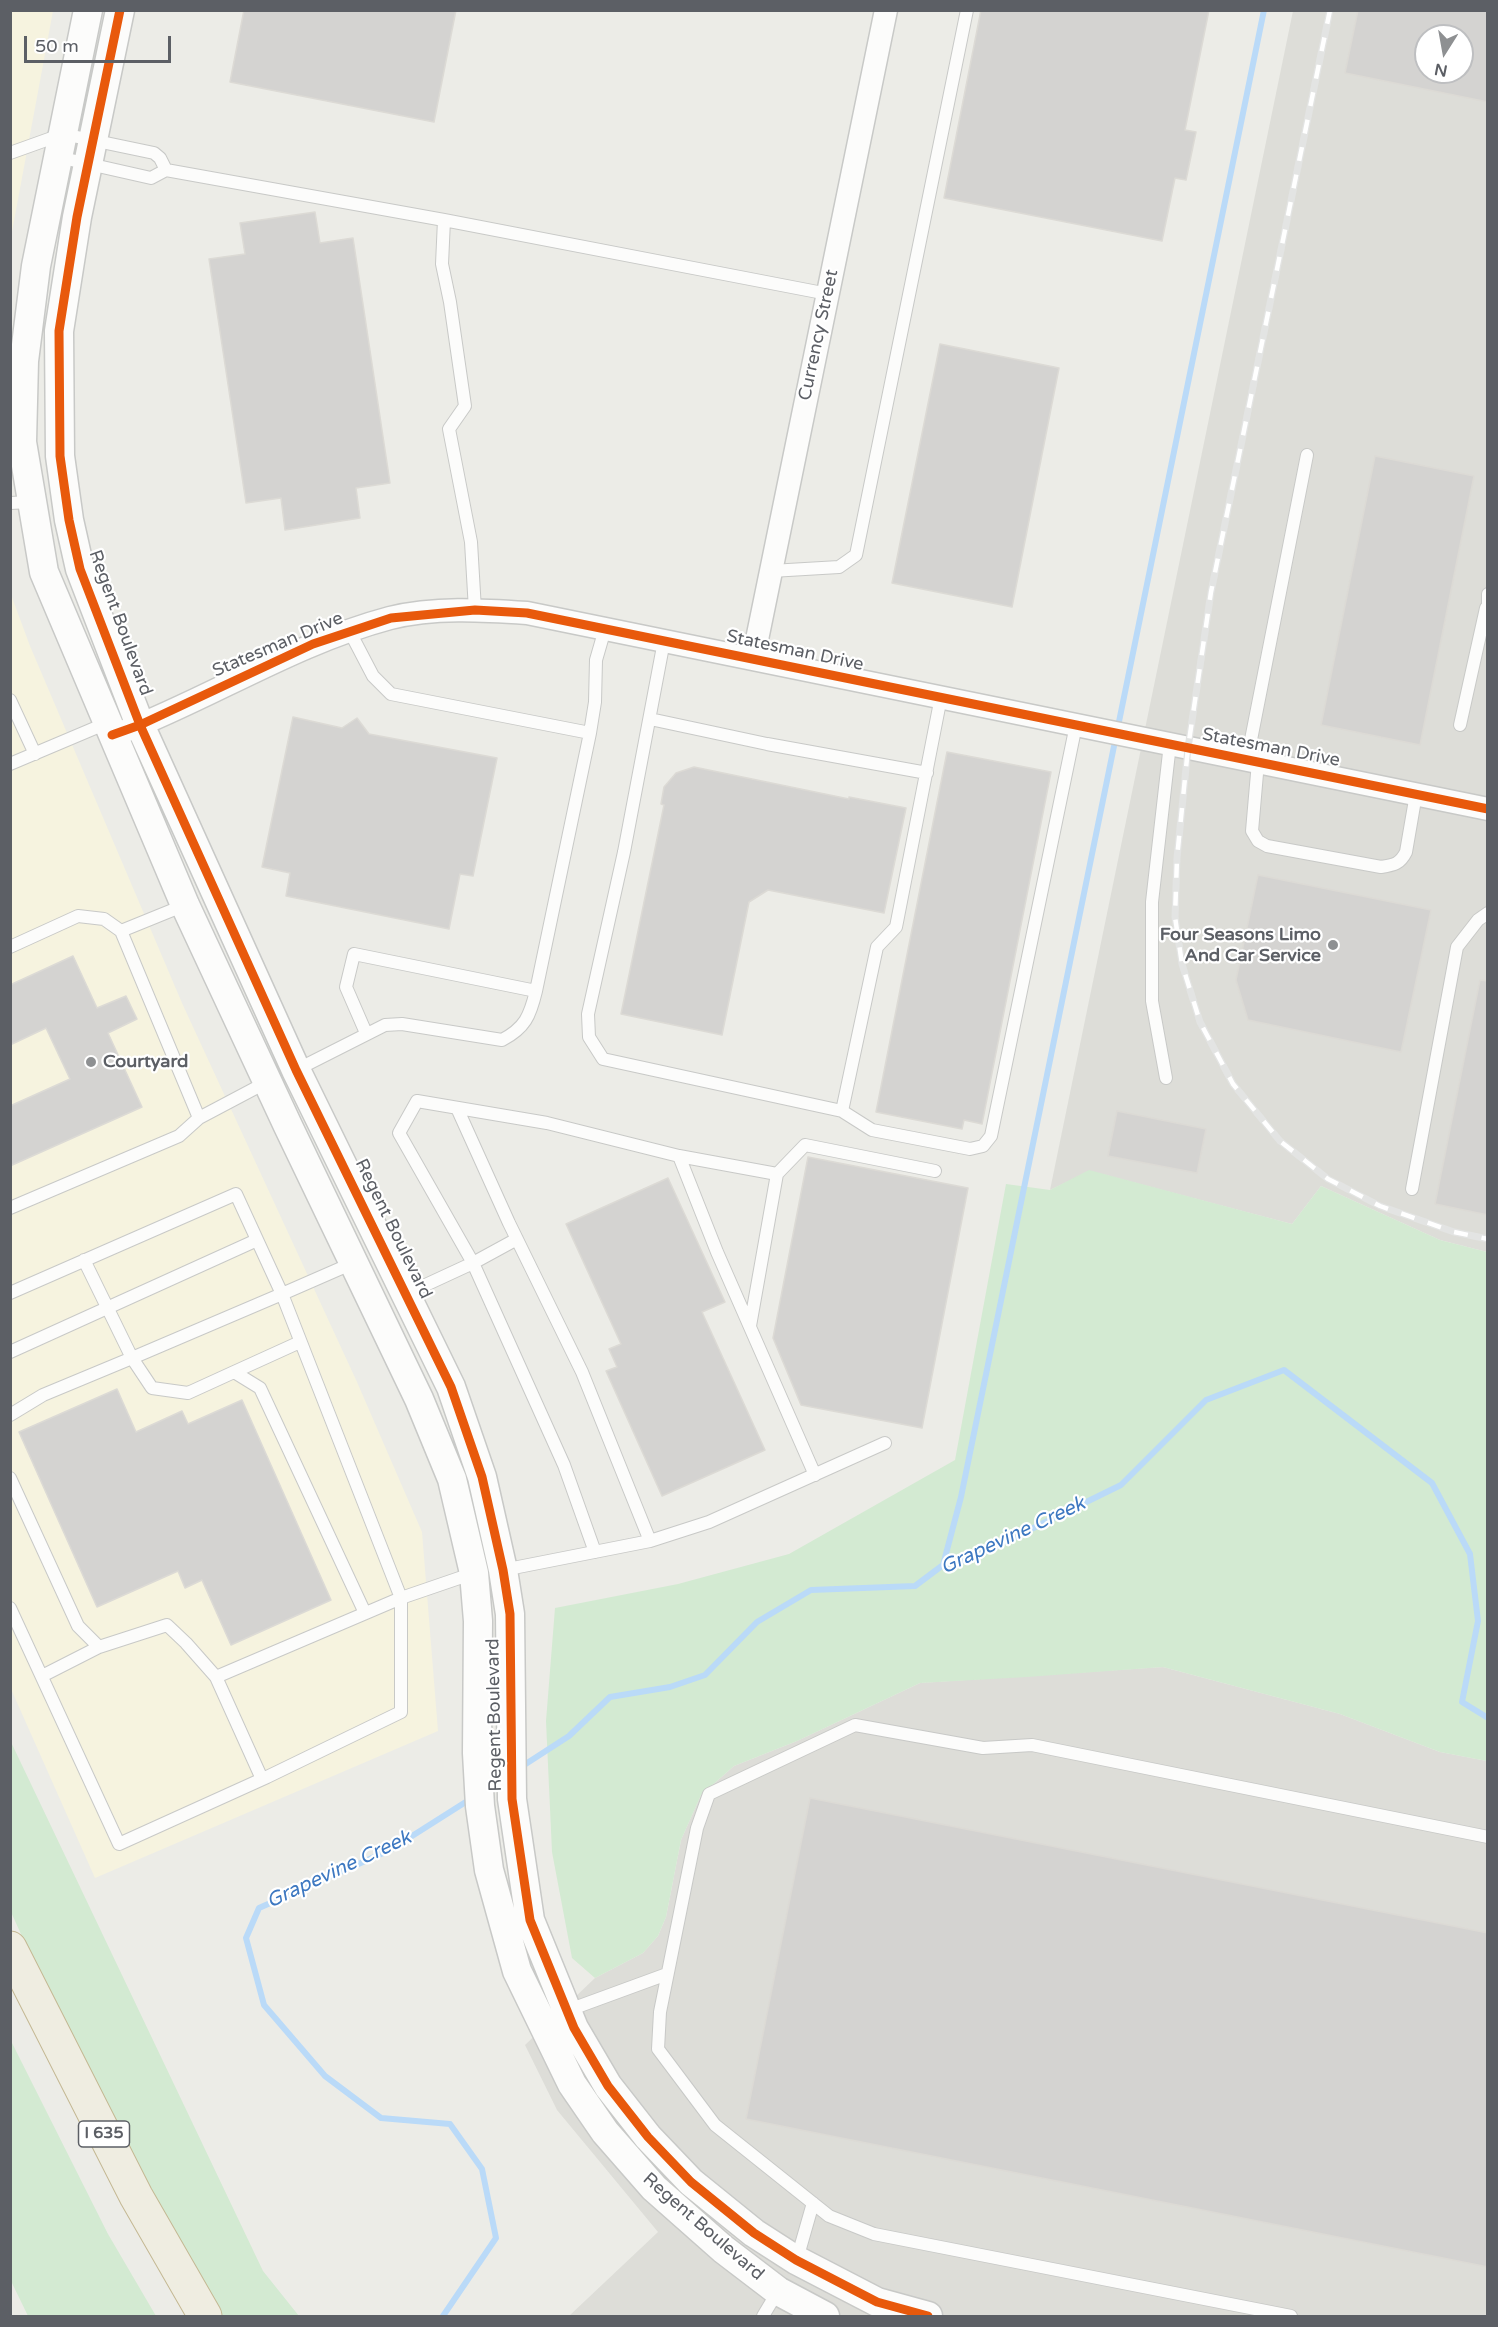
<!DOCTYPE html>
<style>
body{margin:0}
#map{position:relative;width:1498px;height:2327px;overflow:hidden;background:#ecece7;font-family:"Varela Round",sans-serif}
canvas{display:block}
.frame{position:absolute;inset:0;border:12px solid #5c5f65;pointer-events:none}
.north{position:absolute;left:1414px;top:24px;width:60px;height:60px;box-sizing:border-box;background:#fff;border:2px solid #bebfc1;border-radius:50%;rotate:191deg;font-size:16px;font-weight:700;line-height:24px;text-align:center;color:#5c5f65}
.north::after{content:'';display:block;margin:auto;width:21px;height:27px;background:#8e9092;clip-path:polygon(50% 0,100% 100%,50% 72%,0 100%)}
.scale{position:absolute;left:24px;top:36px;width:147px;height:27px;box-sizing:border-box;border:3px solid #5c5f65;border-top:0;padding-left:8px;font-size:18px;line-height:21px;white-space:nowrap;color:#5c5f65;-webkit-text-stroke:4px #fff;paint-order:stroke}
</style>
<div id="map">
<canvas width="1498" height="2327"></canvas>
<div class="frame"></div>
<div class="north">N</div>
<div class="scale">50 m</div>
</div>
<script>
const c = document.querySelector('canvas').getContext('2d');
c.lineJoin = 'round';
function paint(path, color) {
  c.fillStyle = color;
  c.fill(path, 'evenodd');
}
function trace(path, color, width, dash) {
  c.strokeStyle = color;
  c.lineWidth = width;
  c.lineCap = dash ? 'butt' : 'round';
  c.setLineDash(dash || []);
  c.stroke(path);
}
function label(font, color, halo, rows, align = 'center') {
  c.font = font + ' "Varela Round",sans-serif';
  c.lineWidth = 4.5;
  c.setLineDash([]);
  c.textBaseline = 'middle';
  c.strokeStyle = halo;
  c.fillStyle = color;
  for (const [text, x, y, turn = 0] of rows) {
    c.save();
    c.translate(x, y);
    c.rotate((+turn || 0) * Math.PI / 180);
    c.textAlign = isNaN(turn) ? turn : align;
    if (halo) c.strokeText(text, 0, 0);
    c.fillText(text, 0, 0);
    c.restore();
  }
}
const commercial = new Path2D(`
 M11,11H53L11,237Z
 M10,592L30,646L182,1003L357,1382L422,1532L438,1731L95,1878L11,1689Z`);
const industrial = new Path2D(`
 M1293,11H1487V1252L1440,1240L1321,1186L1292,1224L1090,1171L1050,1190ZM1426,36H1462V72H1426Z
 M1163,1667L1340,1714L1440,1752L1487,1761V2316H569L658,2232L557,2110L525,2045L595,1978L643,1953L658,1936L666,1917L681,1840L701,1795L734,1766L797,1741L920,1683Z`);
const green = new Path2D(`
 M1089,1170L1292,1224L1321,1186L1440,1240L1487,1252V1761L1440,1752L1340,1714L1163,1667L1027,1677L920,1683L797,1741L734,1766L701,1795L681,1840L666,1917L658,1936L643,1953L595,1978L572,1958L552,1852L546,1721L555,1608L678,1584L789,1554L955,1460L1006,1184L1050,1190Z
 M10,1740L263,2271L299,2316H223L75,2054L11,1912Z
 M10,2039L108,2234L156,2316H28L11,2281Z`);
const stream = new Path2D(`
 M943,1565L961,1497L1264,10
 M521,1767L569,1736L610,1697L670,1687L705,1675L757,1622L811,1590L915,1586L943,1565L968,1560L1121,1485L1206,1400L1284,1370L1432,1483L1470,1554L1478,1621L1462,1702L1488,1718
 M443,2316L496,2238L482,2169L450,2124L381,2118L325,2076L264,2005L246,1938L259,1908L390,1850L472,1798`);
const building = new Path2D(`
 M244,10H456L434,122L230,82Z
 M981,10H1209L1185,130L1196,132L1186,180L1175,178L1162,241L944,198Z
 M1358,10H1488V102L1345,73ZM1426,36H1462V72H1426Z
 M315,212L320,243L353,238L390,483L356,488L360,518L285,530L281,498L246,503L209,259L245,254L240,223Z
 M940,344L1059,368L1012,607L892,583Z
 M1375,456L1474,476L1420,745L1321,725Z
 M293,717L342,728L357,718L369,734L497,758L473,876L460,874L449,929L286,896L290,873L262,867Z
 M947,752L1051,772L982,1124L964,1120L962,1129L876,1112Z
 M694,767L849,799V797L906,808L884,913L768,890L749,902L722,1035L621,1014L664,805L661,804L664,787L676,773Z
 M1258,875L1431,910L1401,1052L1248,1020L1236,980Z
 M73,956L97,1008L126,996L137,1019L108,1033L142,1107L10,1166V1106L70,1079L46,1028L10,1045V985Z
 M1480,980L1488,981V1215L1435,1204Z
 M1117,1111L1206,1129L1197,1173L1108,1156Z
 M808,1157L968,1188L922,1428L801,1405L773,1338Z
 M668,1178L725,1302L702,1312L765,1450L662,1496L606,1371L617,1367L609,1349L621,1344L566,1224Z
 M117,1389L136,1432L182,1411L188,1424L242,1400L331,1600L231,1645L202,1580L185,1588L178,1571L97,1607L19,1432Z
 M810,1798L1488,1933V2267L746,2119Z`);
const service = new Path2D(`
 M10,153L63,134L154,153L160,158L166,170
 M58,157L151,178L166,170L444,220L828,294
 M444,220L442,264L450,302L465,406L449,429L471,542L475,610
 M10,503L31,502
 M771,571L839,567L856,555L967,10
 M1488,594V610
 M350,632L373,676L391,694L590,733
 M664,641L624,852L588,1014L589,1037L603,1059L842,1111L877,947L896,927L941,697
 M10,700L35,754
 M650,719L767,744L927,773
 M1460,725L1486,608
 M1247,760L1307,455
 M1258,762L1252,831L1258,841L1267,846L1381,867C1394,865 1400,864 1406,852L1416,794
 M10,764L107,723
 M121,931L199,1118
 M10,947L78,916L104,919L121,931L185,905
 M366,1033L346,987L354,954L536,991
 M296,1070L385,1025L402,1024L502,1040C525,1028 530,1016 536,991L590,733L595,702L596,660L605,629
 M1166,1078L1152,1001V902L1170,744
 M457,1108L509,1223L582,1372L650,1541
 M842,1111L872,1130L970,1149L983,1146L991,1136L1076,725
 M679,1156L777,1174L750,1326
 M777,1174L805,1145L935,1171
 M1412,1189L1457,947L1478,920L1488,913
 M10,1208L179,1136L199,1118L267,1082
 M517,1239L473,1263L564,1465L595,1552
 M84,1260L132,1358L282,1294L401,1598L216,1677L262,1779
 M10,1293L236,1194L282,1294L353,1263
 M406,1294L473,1263L399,1133L417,1101L547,1123L679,1156L717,1252L815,1475
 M10,1352L257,1240
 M234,1372L300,1342
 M10,1415L43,1395L132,1358L152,1388L188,1393L234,1372L260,1388L365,1613
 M10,1478L78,1626L99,1647L167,1625L186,1643L216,1677
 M503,1570L650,1541L709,1522L885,1443
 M10,1608L119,1844L267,1777L401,1712V1598L474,1573
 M42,1676L99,1647
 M566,2011L667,1974
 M797,2259L813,2203
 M763,2316L778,2291
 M1291,2316L874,2234L829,2216L715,2125L658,2049L660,2012L697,1828L709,1794L855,1725L983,1748L1032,1745L1488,1837`);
const minor = new Path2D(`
 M753,659L886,10
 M125,731C214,696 296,643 390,618C434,607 482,610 527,613L1488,809`);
const tertiary = new Path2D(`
 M88,10L36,266L24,361L22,442L44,572L185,905L288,1126L419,1399L452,1479L474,1573L478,1621L477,1753L480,1806L489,1870L517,1971L572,2084L605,2132L654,2188L723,2249L778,2291L825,2316
 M120,10L77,217L59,331L60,456L69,520L80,569L140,725L296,1070L451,1387L482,1477L503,1570L510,1614L512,1799L530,1920L574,2028L608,2086L648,2137L691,2182L754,2233L796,2260L877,2302L928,2316`);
const motorway = new Path2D(`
 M10,1948L136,2196L205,2316`);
const rail = new Path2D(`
 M1330,10L1211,592L1188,748L1177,858L1175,917L1182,964L1200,1022L1233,1084L1280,1141L1328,1179L1380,1206L1454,1232L1488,1239`);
const cycleway = new Path2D(`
 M120,10L77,217L59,331L60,456L69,520L80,569L140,725L296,1070L451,1387L482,1477L503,1570L510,1614L512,1799L530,1920L574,2028L608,2086L648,2137L691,2182L754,2233L796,2260L877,2302L928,2316
 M112,735L140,725L313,644L391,618L475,610L527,613L1488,809`);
const markers = [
 [1333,945,6,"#8e9092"],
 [91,1062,6,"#8e9092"]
];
const shields = [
 [104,2134,51]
];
const shieldNames = [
 ["I 635",104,2134]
];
const streetNames = [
 ["Currency Street",819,335,-78],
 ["Regent Boulevard",120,623,70],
 ["Statesman Drive",278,645,-23],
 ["Statesman Drive",795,651,12],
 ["Statesman Drive",1271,748,11],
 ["Regent Boulevard",393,1229,64],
 ["Regent Boulevard",495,1715,-91],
 ["Regent Boulevard",703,2227,41]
];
const poiNames = [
 ["Four Seasons Limo",1321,935],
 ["And Car Service",1321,956],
 ["Courtyard",103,1062,"left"]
];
const waterNames = [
 ["Grapevine Creek",1013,1536,-25],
 ["Grapevine Creek",339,1870,-25]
];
paint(commercial, '#f6f3df');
paint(industrial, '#ddddd8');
paint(green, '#d3ead2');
trace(stream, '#badaf8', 6);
paint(building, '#d4d3d1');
trace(building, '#dcdad5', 1.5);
trace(service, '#c8c9c7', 14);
trace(minor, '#c8c9c7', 25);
trace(tertiary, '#c8c9c7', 31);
trace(motorway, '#c4b893', 35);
trace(service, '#fcfcfb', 12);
trace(minor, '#fcfcfb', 22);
trace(tertiary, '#fcfcfb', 28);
trace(motorway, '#efede1', 33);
trace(rail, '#e3e4e3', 7);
trace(rail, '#fff', 4.5, [14]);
trace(cycleway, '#e8590c', 9);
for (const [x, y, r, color] of markers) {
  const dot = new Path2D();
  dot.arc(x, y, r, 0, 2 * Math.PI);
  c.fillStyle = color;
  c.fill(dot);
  trace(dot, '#fff', 2);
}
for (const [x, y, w] of shields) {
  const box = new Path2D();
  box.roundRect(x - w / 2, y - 13, w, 26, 4.5);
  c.fillStyle = '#fff';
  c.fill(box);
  trace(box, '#5c5f65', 1.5);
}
label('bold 16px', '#5c5f65', null, shieldNames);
label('18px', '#5c5f65', '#fff', streetNames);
label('bold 18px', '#5c5f65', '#fff', poiNames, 'right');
label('italic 20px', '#3d78c1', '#fff', waterNames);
</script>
